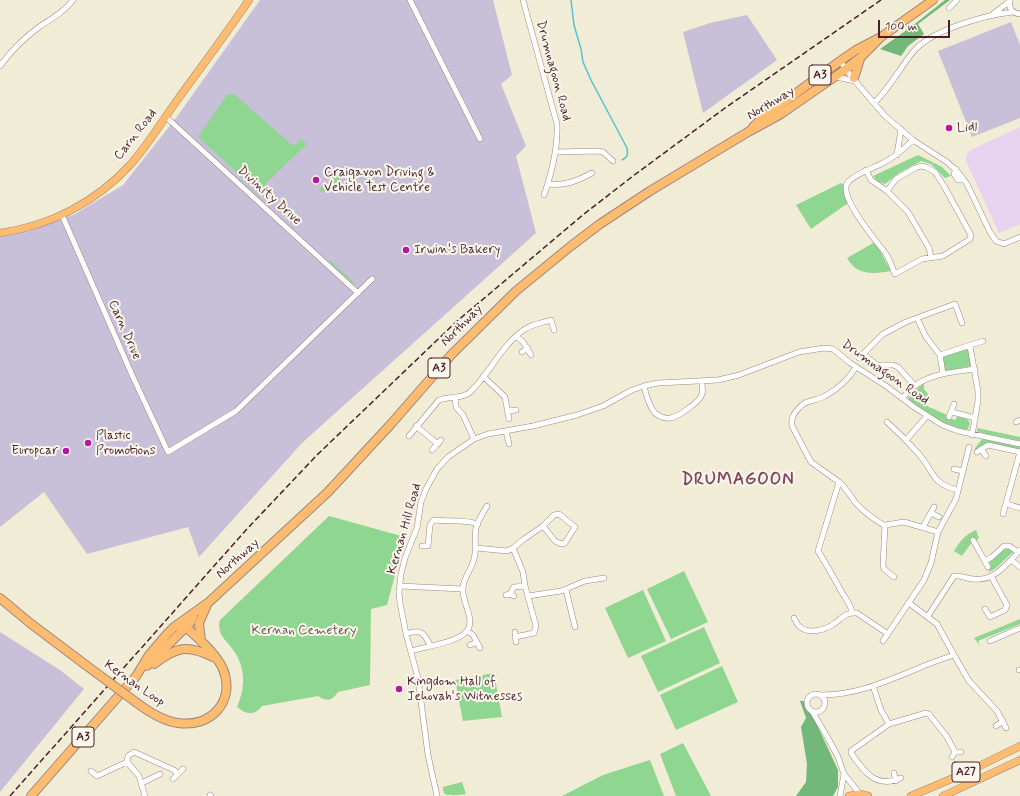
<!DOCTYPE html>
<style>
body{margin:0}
#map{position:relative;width:1020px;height:796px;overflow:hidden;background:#f1ecd5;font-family:Mynerve,sans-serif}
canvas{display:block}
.scale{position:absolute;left:878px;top:20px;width:72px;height:18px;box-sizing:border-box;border:2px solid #4a1f2b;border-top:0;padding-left:5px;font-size:12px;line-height:14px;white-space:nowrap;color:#4a1f2b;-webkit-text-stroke:3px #fbf7ec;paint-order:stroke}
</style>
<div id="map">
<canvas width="1020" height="796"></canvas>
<div class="scale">100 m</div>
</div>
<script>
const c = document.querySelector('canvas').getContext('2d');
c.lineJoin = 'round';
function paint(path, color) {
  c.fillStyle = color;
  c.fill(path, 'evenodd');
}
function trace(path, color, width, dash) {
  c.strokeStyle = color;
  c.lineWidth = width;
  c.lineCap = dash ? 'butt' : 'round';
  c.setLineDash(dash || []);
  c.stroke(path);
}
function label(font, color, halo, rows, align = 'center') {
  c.font = font + ' Mynerve,sans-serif';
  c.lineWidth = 4;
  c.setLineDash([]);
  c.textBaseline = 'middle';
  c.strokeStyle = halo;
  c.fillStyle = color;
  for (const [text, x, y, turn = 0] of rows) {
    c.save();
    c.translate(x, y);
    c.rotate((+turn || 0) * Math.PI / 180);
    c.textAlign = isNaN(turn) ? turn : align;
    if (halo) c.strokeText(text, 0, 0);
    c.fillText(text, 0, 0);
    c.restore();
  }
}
const built = new Path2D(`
 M1020,127V224L999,233L966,161V156L969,151Z`);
const industrial = new Path2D(`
 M260,0H493L512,75L501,84L526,146L516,156L536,233L302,443L199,557L188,527L87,554L44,492L0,527V237L26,232L75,214L123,185L176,118Z
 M747,15L777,60L703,113L683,32L710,23Z
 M1011,22L1020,45V118L972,137L938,51Z
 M0,632L60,670L84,689L0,792Z`);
const green = new Path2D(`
 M234,94L293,146L301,139L307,144L268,181L261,192L259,191H257L198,137L227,95Z
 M199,143L259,197H258Z
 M918,155L942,167L951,176L945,178L931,164L921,161L899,173L885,184L878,182L873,176Z
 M341,169L345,173L330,188H328L324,192L318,191Z
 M841,183L844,185V195L848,203L811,229L796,205Z
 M875,242L891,271C874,274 857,276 847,258Z
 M328,260H330L357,285L352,283Z
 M965,349L968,350L971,366L947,371L944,369L942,357Z
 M924,383V389L928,394V401L923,400L922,402L929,407L947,415L946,416L955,420L958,416L967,419L970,423L968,429L965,430C950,426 915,411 908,398L919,387Z
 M977,428L1020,437V441L982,433L977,431Z
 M982,439L1020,446V450L987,443L975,450V448Z
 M329,516L405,537L387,605L371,609L370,685L338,692C332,701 327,702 318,696L262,706C254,716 247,715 237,707C244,691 246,674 238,658C232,643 215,637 220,620Z
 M976,530L979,538L976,541L971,539L972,542L962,556L954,551C960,541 966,534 976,530Z
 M1009,547L1013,551L1012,553L996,568L989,572L988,568L991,567L989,562L1006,548Z
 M684,571L708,622L671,639L647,589Z
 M643,590L666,641L628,658L605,608Z
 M1020,619V624L978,641L980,646L974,638Z
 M704,627L720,663L658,692L641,656Z
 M722,666L738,702L676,730L660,695Z
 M494,673L502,717L463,721L455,680Z
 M683,743L711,796H676L660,754Z
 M650,760L664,796H562L603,775Z
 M462,782L466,794C461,795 449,796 445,794C443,792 443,790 443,787Z`);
const forest = new Path2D(`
 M945,0H950L918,24L924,34L908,46L901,56L880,49L911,27Z
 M800,701H806L838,770V787L833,796H796L806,782L807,764L801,727L806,718Z`);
const stream = new Path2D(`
 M571,0L574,25L581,49L583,62L591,80L627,148C628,155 628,157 622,160`);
const minor = new Path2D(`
 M410,0L480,139
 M523,0L557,124C558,148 552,172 544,195
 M1010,0C1008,8 1012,13 1020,14
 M949,8L957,0
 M993,14L1010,1
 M840,61L855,81L885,116L913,140L947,162L958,172L967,184L990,232L996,241L1004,244L1020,237
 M0,66C11,51 24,38 39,27C51,19 64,12 73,0
 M836,77L855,81
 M874,103C890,88 899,69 913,52C931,30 985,15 1013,12
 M166,117L358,293
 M556,152L598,151L603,152L613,161
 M897,155L901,129
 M956,169L954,174L958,180H964
 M866,170L871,180L887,191L908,212L929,248L931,257
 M548,184C565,186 577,181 592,173
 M887,191L896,179L915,168L921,166L926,167L935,172L944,186L971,235L970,239L943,256L922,259L895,274C892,267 890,260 886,254C878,243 834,193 849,181C858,173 868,170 879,165C892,159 903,150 913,140
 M62,215L133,377L168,452L236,411L372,279
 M917,318L926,337L940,355L943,374
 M517,337L523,342L531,355
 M970,346L978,391V401L972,435
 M522,352L528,348
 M863,354L877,365H893L898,367L915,386
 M940,355L983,341
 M859,358L883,334L906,322L952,305L955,304L962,323
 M483,376L505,397L509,419
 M644,386C646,395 649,406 655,413C659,416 665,419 670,418C678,417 700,402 702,394C703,391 702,386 702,382
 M455,397L456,407L463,415L474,439
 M902,398C907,394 911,388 916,385C933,373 955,372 975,369
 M508,411L516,410
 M952,412L975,418
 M949,417L954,404
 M887,422C898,432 908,442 918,453C934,471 931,484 958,490
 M1016,422L1020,420
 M416,426L438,444
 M506,431L509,444
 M409,436L439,400C449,396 461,399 469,393C490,374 501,345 525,329C532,324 543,323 551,320L554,330
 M906,440L927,416
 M981,449L986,456
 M432,450L441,440
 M977,452L988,445L1020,452
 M954,469L963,471
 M839,482L811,462L792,426C791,418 793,415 798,409C807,398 813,403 825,396C838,389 848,380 856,367
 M1007,504L1020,508
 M931,513L939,517
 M1003,514L1020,452
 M923,527L934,507
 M973,540L988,567
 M422,546H428L430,525L434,520C449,522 463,519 478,524
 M476,548L507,551L513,548L523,572L525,586L536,626L534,633L515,637
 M513,548L524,539L543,526L554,515L559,514L575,527L565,543L561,544L555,541L543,526
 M1011,560L1020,567
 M985,561L992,557L1004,546H1009L1018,552
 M894,577L884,569L883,565L885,525L904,522L938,532
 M400,586L462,589
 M566,590L575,627
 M510,594L514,587L525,586
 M506,595L510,594L514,596
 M528,596L561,591L585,581L604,578
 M909,603L937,624L954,655L969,681L997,711L1006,728
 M985,609L990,617L1005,610L1007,605L991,576
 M852,612C850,602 843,596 839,587C832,575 826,563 818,551L839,482C847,489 849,494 855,502C863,512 874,519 885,526
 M928,616L954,576C961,575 967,579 973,579C994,582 1008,563 1020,550
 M794,618C795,620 797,624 799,626C808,635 826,630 835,623C843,617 846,612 857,613L888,634
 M467,631L473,635L480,648
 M515,632L516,642
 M406,634C420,629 424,632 430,645
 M883,641L924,580L931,563L938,532L956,499L969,447
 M990,641L1020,628
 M470,645L477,642
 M411,651C424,647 458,642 466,632C477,620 461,602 463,588C463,578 472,569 474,559C477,549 474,538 476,528C478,520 483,513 487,506
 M1019,670H1020
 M873,686L881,710L889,724
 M807 703a9 9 0 1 1 18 0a9 9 0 1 1-18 0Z
 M822,695C857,695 887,681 919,668C930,663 942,659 954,655
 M812,711L829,740L838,757L844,774L860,794
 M996,726L1003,721
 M952,757L955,752H961
 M91,771L97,776L127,762
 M894,773L896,781
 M901,778C876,789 864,772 851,753V751L889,724L926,713L929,714L947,737L955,752
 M173,779L183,769
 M142,783L160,774
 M210,795L211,796
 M145,796L139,776L127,762L128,756L134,752L174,770L178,774
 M437,796L428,755L418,678L406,634L400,603L399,592L401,574L405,558L417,528L421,502L426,489L437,469L448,457L474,439L488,434L533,426L577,415L603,406L632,390L644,386L658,383L718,380L739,375L799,352L824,348L833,349L850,363L886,386L914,407L942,425L958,431L1020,444
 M840,796L844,774`);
const major = new Path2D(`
 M0,233C50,226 96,202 130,165C148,145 162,121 178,99C202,66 226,34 249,0
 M849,796L860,794L868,796
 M911,796L963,774L1020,746
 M943,796L1020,760`);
const highway = new Path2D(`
 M854,78L860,59
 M753,127L762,118L840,61L856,50L881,37L933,0
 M0,598L30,623L83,663
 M201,641L199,623L207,605
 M154,664C176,647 187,644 213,657
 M147,666L190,623L193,616
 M135,678L149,655L167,634L174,627L209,602L328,492L391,424L452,354L516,291L571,246L600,224L650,191L748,132L781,114L846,69L860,58L881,37
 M137,703C149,712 163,721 178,723C211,728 236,701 223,669C216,653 195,635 182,624
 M31,796L137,675`);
const rail = new Path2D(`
 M10,796L246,530L317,455L456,322L584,214L633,176L725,108L881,0`);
const highwayBridge = new Path2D(`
 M83,663L137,703`);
const markers = [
 [949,128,4,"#b5179e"],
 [316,180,4,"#b5179e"],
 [406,250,4,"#b5179e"],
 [88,443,4,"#b5179e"],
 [66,451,4,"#b5179e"],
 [399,689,4,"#b5179e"]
];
const shields = [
 [820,75,22],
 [439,368,22],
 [83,737,22],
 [966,772,28]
];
const shieldNames = [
 ["A3",820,75],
 ["A3",439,368],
 ["A3",83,737],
 ["A27",966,772]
];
const streetNames = [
 ["Drumnagoon Road",553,71,75],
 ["Northway",771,104,-31],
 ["Carn Road",136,135,-52],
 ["Divinity Drive",269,196,42],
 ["Northway",462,326,-45],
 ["Carn Drive",124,330,66],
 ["Drumnagoon Road",885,373,35],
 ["Kernan Hill Road",405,529,-74],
 ["Northway",238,559,-42],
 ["Kernan Loop",134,684,35]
];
const poiNames = [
 ["Lidl",957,128],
 ["Craigavon Driving &",324,173],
 ["Vehicle Test Centre",324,188],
 ["Irwin's Bakery",414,250],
 ["Plastic",96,436],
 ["Promotions",96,451],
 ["Europcar",58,451,"right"],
 ["Kingdom Hall of",407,682],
 ["Jehovah's Witnesses",407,697]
];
const parkNames = [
 ["Kernan Cemetery",304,631]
];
const districtNames = [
 ["DRUMAGOON",738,480]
];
paint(built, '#e7d2ef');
paint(industrial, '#c8bfd8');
paint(green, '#8fd791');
paint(forest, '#73b87b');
trace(stream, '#56c1d2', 1.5);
trace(minor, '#9e8680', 6);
trace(major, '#9e8680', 8);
trace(highway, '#9e8680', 10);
trace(minor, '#fff', 5);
trace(major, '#febc70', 7);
trace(highway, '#febc70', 8);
trace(rail, '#4a1f2b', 1.5, [6, 3]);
trace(highwayBridge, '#9e8680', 10, []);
trace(highwayBridge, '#febc70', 8);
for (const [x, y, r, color] of markers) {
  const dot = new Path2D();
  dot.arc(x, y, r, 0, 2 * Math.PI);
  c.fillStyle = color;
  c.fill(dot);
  trace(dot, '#fbf7ec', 1.5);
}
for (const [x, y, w] of shields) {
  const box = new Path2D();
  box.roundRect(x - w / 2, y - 10, w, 20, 3);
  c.fillStyle = '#fbf7ec';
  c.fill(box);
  trace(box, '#4a1f2b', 1);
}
label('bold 12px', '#4a1f2b', null, shieldNames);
label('13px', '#4a1f2b', '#fbf7ec', streetNames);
label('13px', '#4a1f2b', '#fbf7ec', poiNames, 'left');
label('13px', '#5f564a', '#fbf7ec', parkNames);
c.letterSpacing = '1px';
label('bold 17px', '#7f485d', '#fbf7ec', districtNames);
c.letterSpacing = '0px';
</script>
